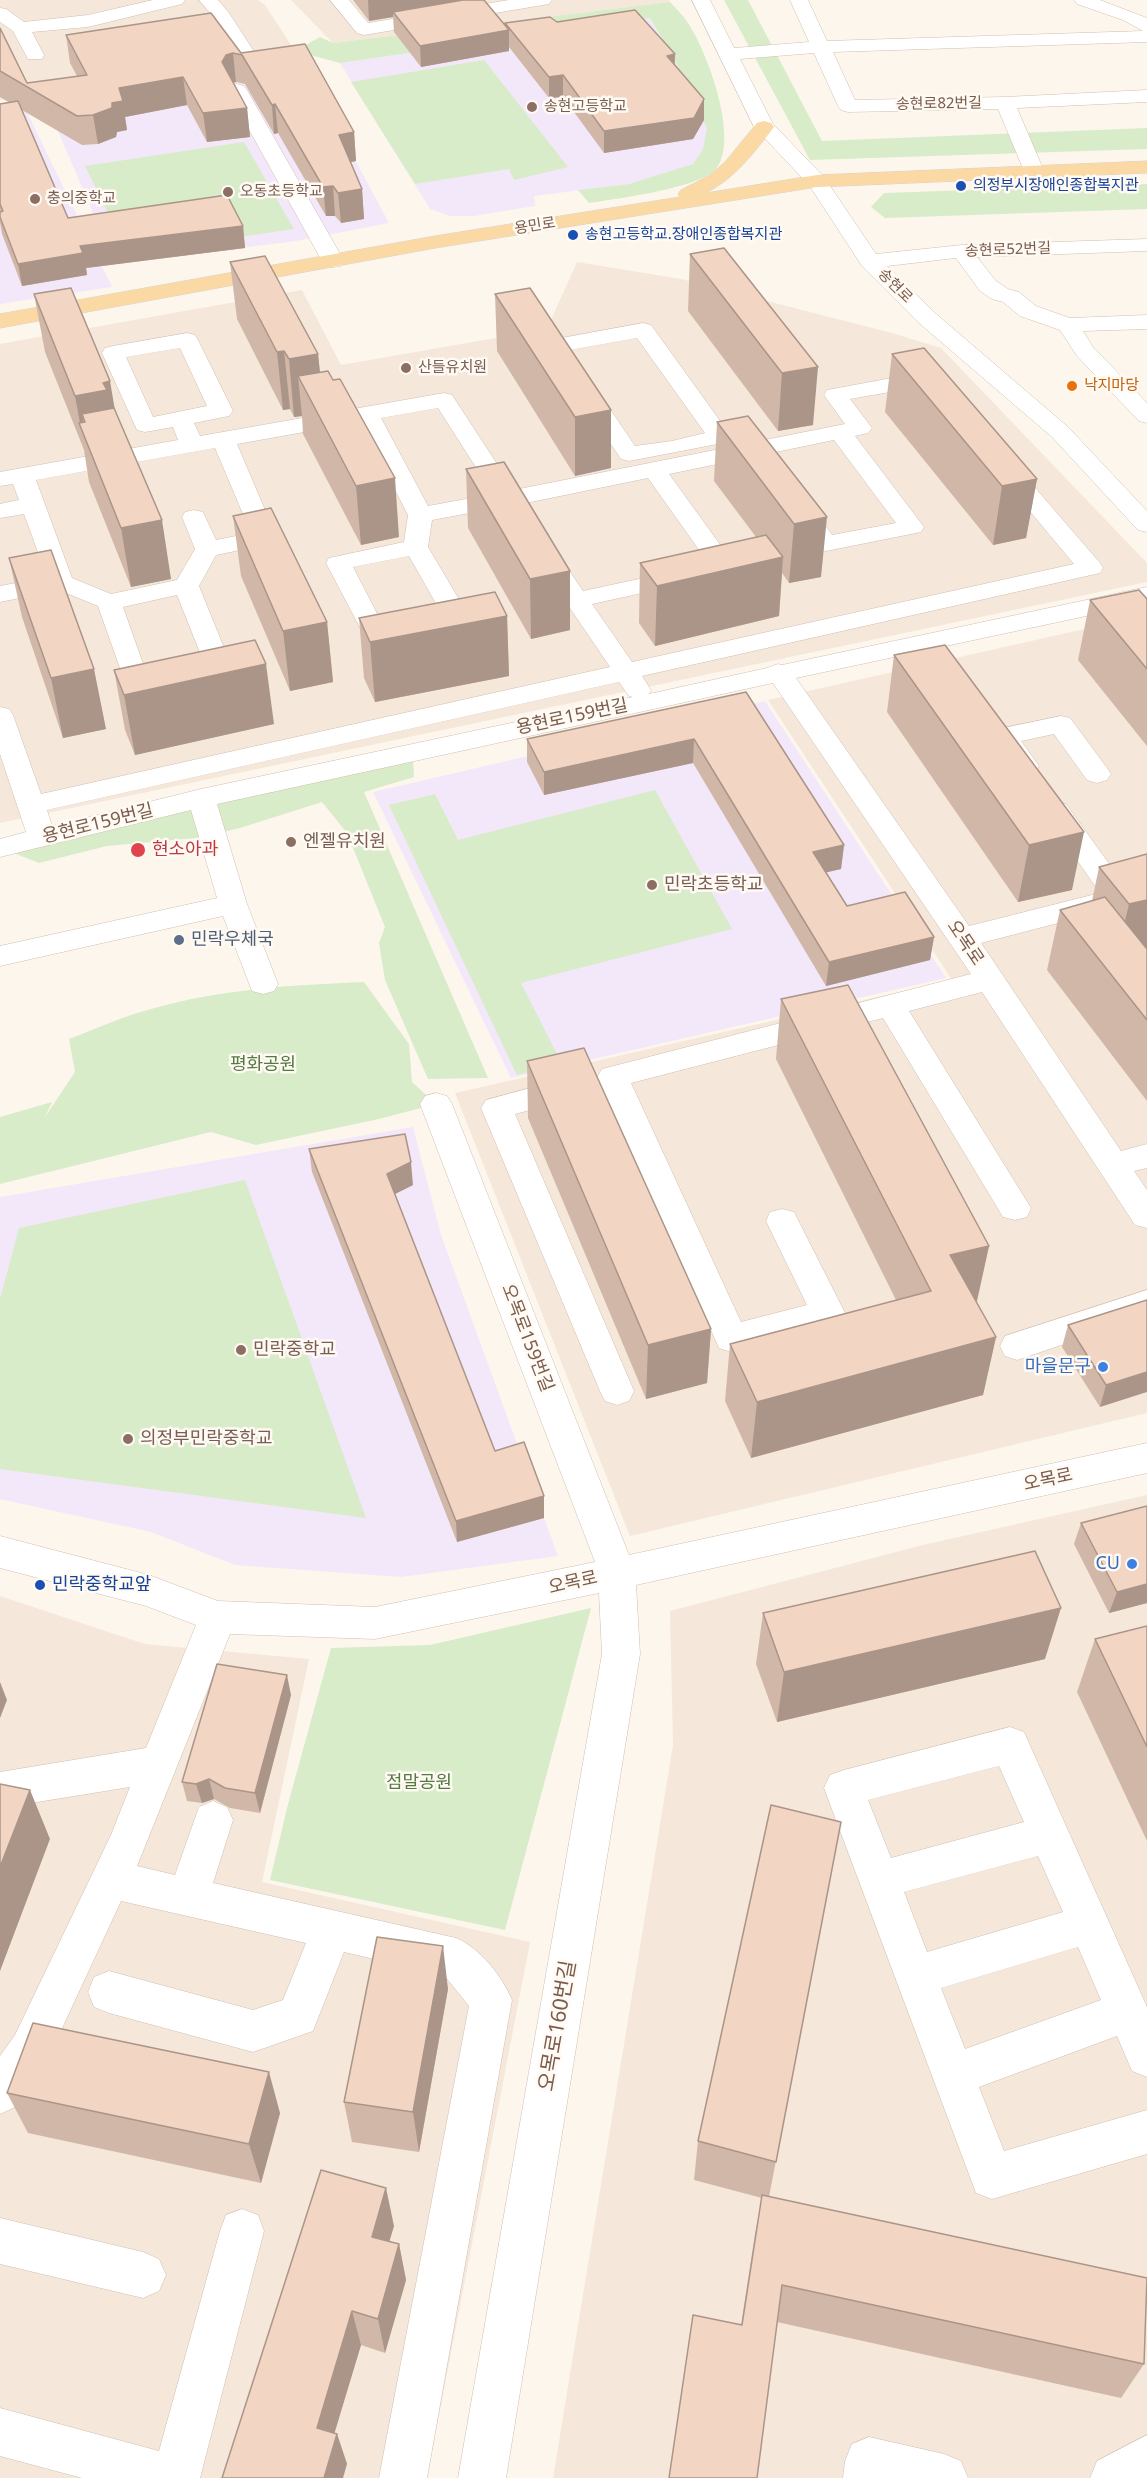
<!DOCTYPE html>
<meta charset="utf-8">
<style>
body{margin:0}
canvas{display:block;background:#fdf6ec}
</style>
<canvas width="1147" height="2478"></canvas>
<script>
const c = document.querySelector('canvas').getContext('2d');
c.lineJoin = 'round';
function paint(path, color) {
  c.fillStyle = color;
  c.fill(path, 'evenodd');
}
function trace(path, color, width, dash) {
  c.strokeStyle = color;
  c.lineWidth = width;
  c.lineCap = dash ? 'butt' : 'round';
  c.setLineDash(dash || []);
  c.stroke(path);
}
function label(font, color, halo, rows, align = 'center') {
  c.font = font + ' "Noto Sans","Noto Sans KR",sans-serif';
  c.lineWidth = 5;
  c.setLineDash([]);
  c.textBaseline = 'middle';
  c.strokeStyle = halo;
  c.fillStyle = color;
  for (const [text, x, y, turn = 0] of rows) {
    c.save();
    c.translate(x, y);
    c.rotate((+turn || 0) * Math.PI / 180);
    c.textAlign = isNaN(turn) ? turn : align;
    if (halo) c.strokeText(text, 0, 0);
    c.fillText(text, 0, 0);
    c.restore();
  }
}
const residential = new Path2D(`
 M0,0H258L265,5L295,51L292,60L0,100Z
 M291,0H669L670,2L333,43Z
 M577,262L681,279L892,333L941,348L1147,563V582L0,823V344L302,290L341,365L547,329Z
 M1147,615V1413L630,1536L455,1093L952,980L768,700Z
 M1147,1495V2478H553L673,1745L670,1611L923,1545Z
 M0,1596L145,1644L309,1659L262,1882L530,1942L427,2478H0Z`);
const education = new Path2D(`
 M650,18L673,57L708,128L703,149L694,164L629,184L534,196L535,206L474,216H450L430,209L340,63Z
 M308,72L389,223L296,241L115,264L49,110Z
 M25,108L112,287L0,304V112Z
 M765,701L946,978L511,1078L373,792Z
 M413,1127L441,1235L558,1556L401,1577L235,1565L151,1532L0,1499V1197Z`);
const green = new Path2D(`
 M724,0H748L822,141L1147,128V149L810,160Z
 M670,2C676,9 683,15 688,23C707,51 740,140 716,169C700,188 615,199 589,203L578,190L629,184L693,164L703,149L707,128L673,57L650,18L340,63L295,51L320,37L333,43Z
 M484,60L568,167L514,180L509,169L415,184L351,82Z
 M244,142L294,229L240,237L118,233L85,166Z
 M1147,184V209L885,218L871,207L884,193Z
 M413,758L414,777L364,792L488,1078L428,1079L385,980L379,943L385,927L347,833L322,802L240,828L196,838L107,846L39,863L11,852Z
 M655,790L732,929L521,983L562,1064L517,1075L389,805L435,794L458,840Z
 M364,982L409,1044L412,1082L436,1104L379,1119L256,1145L211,1132L0,1184V1117L52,1102L45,1117L75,1072L69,1039C96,1029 123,1016 151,1009C221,989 292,985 364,982Z
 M245,1180L366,1518L0,1469V1299L19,1228Z
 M591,1608L505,1930L270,1880L288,1804L331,1648L430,1645Z`);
const minor = new Path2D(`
 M153,0H185L182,4L88,27L32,32L44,55L42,59H28L13,31L0,22V8L6,9L24,22L88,15Z
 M199,0H218L229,13L253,50L251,54H237L216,20Z
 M330,0H349L368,23L509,0H552L549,4L543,5L364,35L357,33Z
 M692,0H710L734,48L809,42L790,0H808L827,41L1143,31L1123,20L1077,4L1074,0H1100L1147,18V42L833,52L855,100L1005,97L1147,90V102L1017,108L1044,171L1041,175H1027L1024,171L998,109L848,112L841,110L838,106L814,53L740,59L773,124L824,177L876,254L962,245L1147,239V251L977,257L996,281L1008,289L1019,292L1036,306L1070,318L1147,315V329L1083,331L1093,347L1147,403V423L1139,421L1077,356L1060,330L1020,316L1003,302L992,299L980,291L956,258L887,266L935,313L1068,427L1147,511V532L1138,530L1052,437L919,323L862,266L809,185L754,127Z
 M237,84L244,86L247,90L344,261L341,266L333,267L325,266L322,261L227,90L230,86Z
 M643,323L651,325L728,432L732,437L728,442L629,461L621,459L545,346L548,341L556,339ZM637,338L705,433L672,441L635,446L570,350Z
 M187,333L195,335L198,340L233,411L229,416L194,423L200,436L444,393L452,395L514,490L845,424L824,395L827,390L930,371L938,373L943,381L940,386L932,388L924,386L850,399L872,428L868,433L855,436L924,527L921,532L826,551L817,549L786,504L789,499L798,497L807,499L832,535L896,523L834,440L669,474L737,568L734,573L592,604L632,662L1074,564L992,466L996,461L1004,459L1012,461L1100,563L1103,568L1100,573L642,676L651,690L649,694L767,668L778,664L782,665L1147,587V603L796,678L969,926L1100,893L1042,810L1046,804L1056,801L1066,804L1125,886L1147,880V900L981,943L1121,1151L1147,1144V1168L1134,1171L1147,1190V1228L1135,1225L982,992L909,1011L1031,1208L1027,1217L1015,1220L1003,1217L883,1018L631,1083L741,1322L807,1305L766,1221L770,1212L782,1209L794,1212L845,1313L840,1322L828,1326L731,1352L719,1348L597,1077L602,1069L971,974L773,683L217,804L247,904L278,984L274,991L263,994L252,991L223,916L0,966V946L217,898L191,810L0,857V839L26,832L0,754V707L9,709L13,715L41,794L610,667L532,552L535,547L544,545L553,547L583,591L709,564L648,478L521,504L519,507L510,509L502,507L432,520L428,547L470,618L466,623L457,626L376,644L367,641L326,563L329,558L404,542L408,515L360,422L237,444L277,538L274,543L216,555L199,586L237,680L233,686C223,688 214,690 204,688L200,682L204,676L209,675L177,595L123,607L152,689L160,691L164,697L160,703C150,705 143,707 133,705L98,606L59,590L0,602V586L47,577L24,514L0,518V504L19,500L13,484L0,486V472L178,440L173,427L145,432L137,430L102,353L105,348L113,346ZM180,348L207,406L153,417L126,357ZM438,408L493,494L428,506L381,418ZM215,448L251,533L216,540L203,512L194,510L185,512L182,517L195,549L177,580L111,594L72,578L36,480ZM409,556L442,614L384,627L353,567ZM619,682L629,696L633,697L201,789L52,826L47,810Z
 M1061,716L1070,718L1107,768L1111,774L1107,780L1097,783L1087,780L1054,734L1021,741L1039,766L1035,772L1025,775L1015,772L991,736L994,730Z
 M571,1077L582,1080L587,1088L582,1096L515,1114L634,1391L629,1401L617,1405L605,1401L600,1391L481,1108L486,1100Z
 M436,1093L447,1096L452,1104L629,1555L1147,1443V1473L636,1585L640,1654L506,2478H458L602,1654L599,1593L375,1639L230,1634L137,1866L175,1875L199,1807L213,1801L227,1807L233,1820L213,1883L456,1938C480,1948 502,1976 512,2000L427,2478H379L469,2006L444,1975L344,1952L313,2031L253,2052L109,2013L94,2007L88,1992L94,1977L109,1971L253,2010L283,2000L306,1943L121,1901L45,2065L15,2107L0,2114V2056L15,2035L111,1835L130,1787L0,1808V1772L146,1748L196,1625L146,1606L0,1568V1536L149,1575L218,1601L375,1607L595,1562L420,1104L425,1096Z
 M1147,1290V1316L1017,1360L1005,1356L1000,1346L1005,1336Z
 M1010,1727L1024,1732L1147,2007V2077L1132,2071L1117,2036L979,2087L1004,2151L1147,2110V2154L992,2199L976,2193L970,2177L824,1788L830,1775L844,1770ZM999,1766L1024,1822L891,1858L868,1800ZM1038,1856L1063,1912L927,1952L904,1892ZM1078,1947L1101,2000L965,2049L941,1988Z
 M242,2209L258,2215L264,2231L200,2478H82L0,2456V2408L159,2451L220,2231L226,2215Z
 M0,2218L143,2252L159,2259L166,2275L159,2291L143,2298L0,2264Z
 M1147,2435V2478H1090L1097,2461Z
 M869,2437L944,2454L961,2461L968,2478H843L845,2461L852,2444Z`);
const major = new Path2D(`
 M764,121L771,123L774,127L771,131C751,156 735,178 706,193L817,175L1147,161V173L817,187L435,248L0,328V314L435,236L680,197L678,194L681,190L710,175L725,162L757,123Z`);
const wall = new Path2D(`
 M353,0H484L505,26V23L557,22L675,54V64L704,120L693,139L604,153L563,97L549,98L509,47V51L421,67L394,32L393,17L369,21Z
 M0,28L27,83L77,76L70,63L66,35L241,53L354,132L356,161L351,162L362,189L364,219L341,223L335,216H326L278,133L274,134L245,84L236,82L233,83L247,108L250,137L207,142L187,105L125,117L127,130L117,132L116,137L98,144L82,145L22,110L68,218L243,226L245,248L86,268L87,275L22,286L2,234L0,223V104L10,103L0,97Z
 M724,248L813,425L778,431L688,311L690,254Z
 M230,262L318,354L320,372L399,537L361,545L303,434L302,416L294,417L290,409L283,410L237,319Z
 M34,294L115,410L171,579L131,587L89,482L84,450L45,352Z
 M495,294L611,410V468L575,476L497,351Z
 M892,354L1037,479L1026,538L993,545L885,412Z
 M748,416L821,577L789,583L782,573L779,616L655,646L639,623L640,563L756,537L714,481L717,422Z
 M466,469L570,571V630L531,639L468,528Z
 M233,516L327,622L333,682L290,691L241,576Z
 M9,558L106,729L63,738L22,617Z
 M1147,599V746L1078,660L1090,600Z
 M507,616L509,676L375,702L364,678L359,618Z
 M894,655L1072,890L1018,902L887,712Z
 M114,670L274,724L135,755L125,730Z
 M746,692L844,845L841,869L826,872L847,906L934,937L930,960L826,986L693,763L544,795L527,762V739Z
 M1147,854V1101L1047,970L1060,910L1092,901L1099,867Z
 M781,999L989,1246L977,1302L996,1337L983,1395L751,1458L725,1401L730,1344L896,1300L776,1059Z
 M527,1061L711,1329L707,1383L646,1399L528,1118Z
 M309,1149L413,1185L395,1194L495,1451L544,1496V1518L457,1542L312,1172Z
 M1147,1300L1100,1407L1062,1347L1068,1325Z
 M1147,1506V1603L1109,1613L1074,1544L1081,1523Z
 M763,1613L1045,1659L777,1722L756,1664Z
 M1147,1626V1841L1077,1692L1095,1639Z
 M291,1695L260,1813L230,1808L214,1799L202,1803L187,1801L182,1782Z
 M841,1822L769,2197L1144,2364L1121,2398L777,2322L741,2325L755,2234L762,2198L694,2180L698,2141Z
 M448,1989L419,2152L352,2142L344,2102Z
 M7,2093L280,2113L261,2183L28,2133Z
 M394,2226L389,2241L399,2244L406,2280L385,2353L361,2345L334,2433L337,2434L347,2464L222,2478Z`);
const shadedWall = new Path2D(`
 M368,0H472L393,12V17L369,21Z
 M509,30V51L421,67L420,46Z
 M233,53L236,82L229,84L222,62L226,55Z
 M675,54L674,75L667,56Z
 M563,75V97L549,98V77Z
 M183,77L187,105L125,117L127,130L117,132L116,137L98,144L93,115L112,103L119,88Z
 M704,99V120L693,139L604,153V131Z
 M275,104L278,133L274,134L272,105Z
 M247,108L250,137L207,142L203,113Z
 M354,132L356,161L342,164L339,135Z
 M333,186L335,216H326L323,187Z
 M362,189L364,219L341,223L338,193Z
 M243,226L245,248L86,268L87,275L22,286L18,264L80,246Z
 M284,351L290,409L283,410L277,352Z
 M318,354L324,412L298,376L302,416L294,417L289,359Z
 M818,367L813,425L778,431L782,373Z
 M110,381L120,440L85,422L82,414L88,445L81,428L75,396L103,383Z
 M611,410V468L575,476V417Z
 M395,478L399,537L361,545L356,486Z
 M1037,479L1026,538L993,545L1002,486Z
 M827,517L821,577L789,583L794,524Z
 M162,520L171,579L131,587L121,528Z
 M783,557L779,616L655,646L657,586Z
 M570,571V630L531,639L530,579Z
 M507,616L509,676L375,702L370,642Z
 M327,622L333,682L290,691L283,631Z
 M266,664L274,724L135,755L124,695Z
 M94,669L106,729L63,738L51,678Z
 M694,739L693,763L544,795V772Z
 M1084,832L1072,890L1018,902L1029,845Z
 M844,845L841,869L811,876L813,852Z
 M1147,900V955L1115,964L1129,904Z
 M934,937L930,960L826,986L829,962Z
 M411,1162L413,1185L389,1197L387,1174Z
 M989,1246L976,1304L950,1255Z
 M711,1329L707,1383L646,1399L648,1345Z
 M996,1337L983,1395L751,1458L757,1402Z
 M1147,1372V1392L1100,1407L1106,1385Z
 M544,1496V1518L457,1542L456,1521Z
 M1147,1584V1603L1109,1613L1117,1592Z
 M1061,1608L1045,1659L777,1722L784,1672Z
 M287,1675L291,1695L260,1813L255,1793Z
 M0,1682L7,1700L0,1718Z
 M209,1779L214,1799L202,1803L196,1784Z
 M30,1790L50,1839L0,1971V1867Z
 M443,1946L448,1989L419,2152L413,2112Z
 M269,2072L280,2113L261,2183L249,2144Z
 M386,2188L394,2226L380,2273L372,2237Z
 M399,2244L406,2280L385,2353L378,2319Z
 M352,2311L361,2345L327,2458L317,2428Z
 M337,2434L347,2464L343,2478H324Z`);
const building = new Path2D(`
 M463,0H484L509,30L420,46L393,12Z
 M635,10L675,54L667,56L704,99L694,118L604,131L563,75L549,77L505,23L550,17L557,22Z
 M211,13L241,53L305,44L354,132L339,135L362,189L338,193L333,186L323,187L275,104L272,105L242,55L233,53L226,55L222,62L247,108L203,113L183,77L119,88L123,101L112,103V108L93,115L77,116L0,71V28L27,83L87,75L66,35Z
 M18,101L68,218L227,195L243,226L80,246L83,253L18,264L0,217V212L3,211L0,204V104Z
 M724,248L818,367L782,373L690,254Z
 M265,256L318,354L289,359L284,351L277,352L230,262Z
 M71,288L110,381L103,383L107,390L75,396L34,294Z
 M530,288L611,410L575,417L495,294Z
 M924,348L1037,479L1002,486L892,354Z
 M328,371L333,380L340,379L395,478L356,486L298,376Z
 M114,408L162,520L121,528L79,423L85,422L82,414Z
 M748,416L827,517L794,524L717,422Z
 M504,462L570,571L530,579L466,469Z
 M271,508L327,622L283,631L233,516Z
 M766,535L783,557L657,586L640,563Z
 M51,550L94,669L51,678L9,558Z
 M1139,590L1147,599V669L1090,600Z
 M495,592L507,616L370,642L359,618Z
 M255,640L266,664L124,695L114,670Z
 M945,645L1084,832L1029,845L894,655Z
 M746,692L844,845L813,852L847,906L905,892L934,937L829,962L694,739L544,772L527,739Z
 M1147,854V900L1129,904L1099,867Z
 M1105,897L1147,949V1020L1060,910Z
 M848,985L989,1246L950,1255L996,1337L757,1402L730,1344L931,1291L781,999Z
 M584,1048L711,1329L648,1345L527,1061Z
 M405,1134L411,1162L387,1174L495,1451L524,1442L544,1496L456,1521L309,1149Z
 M1147,1300V1372L1106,1385L1068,1325Z
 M1147,1506V1584L1117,1592L1081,1523Z
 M1035,1551L1061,1608L784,1672L763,1613Z
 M1147,1626V1747L1095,1639Z
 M217,1664L287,1675L255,1793L225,1788L209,1779L196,1784L182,1782Z
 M0,1784L30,1790L0,1867Z
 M771,1805L841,1822L776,2162L698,2141Z
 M377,1937L443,1946L413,2112L344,2102Z
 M33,2023L269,2072L249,2144L7,2093Z
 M321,2170L386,2188L372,2237L399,2244L378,2319L352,2311L317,2428L337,2434L324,2478H222Z
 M762,2195L1147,2278L1144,2364L782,2285L757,2478H669L693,2315L742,2325Z`);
const markers = [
 [532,107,6,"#8d6e63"],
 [961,186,6,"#1a4fb4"],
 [228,192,6,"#8d6e63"],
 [35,199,6,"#8d6e63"],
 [573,235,6,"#1a4fb4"],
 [406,368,6,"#8d6e63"],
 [1072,386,6,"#e8710a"],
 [291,842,6,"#8d6e63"],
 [138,850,8,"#e0444e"],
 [652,885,6,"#8d6e63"],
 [179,940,6,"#5c6f8a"],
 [241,1350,6,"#8d6e63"],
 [1103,1367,6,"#3f7fe0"],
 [128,1439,6,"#8d6e63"],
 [1132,1564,6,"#3f7fe0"],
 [40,1585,6,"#1a4fb4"]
];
const farStreetnames = [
 ["송현로82번길",939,104,-1],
 ["용민로",535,226,-9],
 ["송현로52번길",1008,250,-2],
 ["송현로",895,286,45]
];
const farEducationnames = [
 ["송현고등학교",544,107],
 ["오동초등학교",240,192],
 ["충의중학교",47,199],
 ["산들유치원",418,368]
];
const farTransitnames = [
 ["의정부시장애인종합복지관",973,186],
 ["송현고등학교.장애인종합복지관",585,235]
];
const farFoodnames = [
 ["낙지마당",1084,386]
];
const streetNames = [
 ["용현로159번길",572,717,-12],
 ["용현로159번길",98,824,-14],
 ["오목로",965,943,56],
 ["오목로159번길",527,1338,69],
 ["오목로",1048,1480,-12],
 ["오목로",573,1583,-13]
];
const educationNames = [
 ["엔젤유치원",303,842],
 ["민락초등학교",664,885],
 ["민락중학교",253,1350],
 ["의정부민락중학교",140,1439]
];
const healthNames = [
 ["현소아과",152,850]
];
const serviceNames = [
 ["민락우체국",191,940]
];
const parkNames = [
 ["평화공원",263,1065],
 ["점말공원",419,1783]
];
const shopNames = [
 ["마을문구",1091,1367],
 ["CU",1120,1564]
];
const transitNames = [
 ["민락중학교앞",52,1585]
];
const nearStreetnames = [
 ["오목로160번길",558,2026,-80]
];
paint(residential, '#f5e8da');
paint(education, '#f3e8fa');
paint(green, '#d8ecc9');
trace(minor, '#d1beb0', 1);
trace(major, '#dad1cd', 1);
paint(minor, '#fff');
paint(major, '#fbd9a5');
paint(wall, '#d1b7a8');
paint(shadedWall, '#aa9588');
paint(building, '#f3d5c3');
trace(building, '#aa9588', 1.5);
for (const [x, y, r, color] of markers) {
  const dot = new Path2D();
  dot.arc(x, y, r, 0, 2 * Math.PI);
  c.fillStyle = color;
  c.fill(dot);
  trace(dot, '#fffaf3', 2);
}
label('15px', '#7a5c4d', '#fffaf3', farStreetnames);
label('15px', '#785e54', '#fffaf3', farEducationnames, 'left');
label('15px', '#164399', '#fffaf3', farTransitnames, 'left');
label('15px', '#c56008', '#fffaf3', farFoodnames, 'left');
label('18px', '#7a5c4d', '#fffaf3', streetNames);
label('18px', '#785e54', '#fffaf3', educationNames, 'left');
label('18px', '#be3a42', '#fffaf3', healthNames, 'left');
label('18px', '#4e5e75', '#fffaf3', serviceNames, 'left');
label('18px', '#537a41', '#fffaf3', parkNames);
label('18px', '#366cbe', '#fffaf3', shopNames, 'right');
label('18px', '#164399', '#fffaf3', transitNames, 'left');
label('21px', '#7a5c4d', '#fffaf3', nearStreetnames);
</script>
